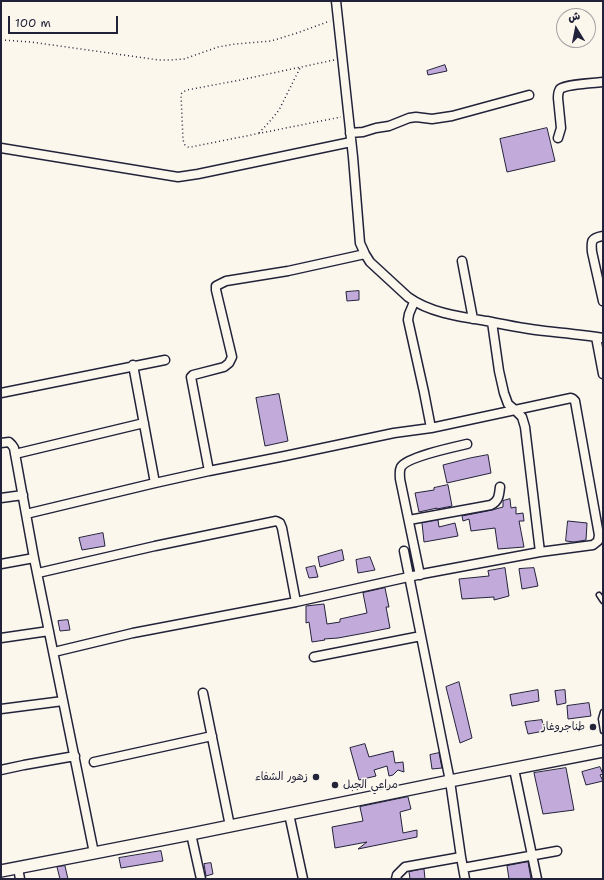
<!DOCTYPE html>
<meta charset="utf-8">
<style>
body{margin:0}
#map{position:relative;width:604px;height:880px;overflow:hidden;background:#fbf7ec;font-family:"Shantell Sans","Playpen Sans Arabic",sans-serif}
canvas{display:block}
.frame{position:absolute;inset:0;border:2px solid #22223b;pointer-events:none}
.north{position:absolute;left:556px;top:8px;width:40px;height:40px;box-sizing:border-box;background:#fbf7ec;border:1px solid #a4a2a5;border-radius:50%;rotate:350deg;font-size:11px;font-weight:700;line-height:16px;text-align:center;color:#22223b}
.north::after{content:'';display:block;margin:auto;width:14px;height:18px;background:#22223b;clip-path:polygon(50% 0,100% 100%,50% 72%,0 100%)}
.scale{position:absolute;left:8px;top:16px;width:110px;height:18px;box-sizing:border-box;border:2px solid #22223b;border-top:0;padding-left:5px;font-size:12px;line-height:14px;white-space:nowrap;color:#22223b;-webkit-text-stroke:3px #fbf7ec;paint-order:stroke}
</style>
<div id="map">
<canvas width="604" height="880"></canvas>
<div class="frame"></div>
<div class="north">ش</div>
<div class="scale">100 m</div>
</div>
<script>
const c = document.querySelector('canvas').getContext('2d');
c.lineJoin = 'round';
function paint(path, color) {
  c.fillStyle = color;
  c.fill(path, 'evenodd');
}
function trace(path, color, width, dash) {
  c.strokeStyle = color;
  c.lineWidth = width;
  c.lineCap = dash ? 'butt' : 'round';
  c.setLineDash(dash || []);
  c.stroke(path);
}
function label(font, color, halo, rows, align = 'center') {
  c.font = font + ' "Shantell Sans","Playpen Sans Arabic",sans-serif';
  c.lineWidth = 3;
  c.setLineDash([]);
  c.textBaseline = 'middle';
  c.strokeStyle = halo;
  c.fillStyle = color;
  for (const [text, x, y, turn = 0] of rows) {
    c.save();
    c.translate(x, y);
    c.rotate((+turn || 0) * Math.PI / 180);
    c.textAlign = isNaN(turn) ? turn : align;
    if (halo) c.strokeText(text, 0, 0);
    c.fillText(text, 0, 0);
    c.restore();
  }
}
const building = new Path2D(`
 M445,65L447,71L428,75L427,71Z
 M547,128L555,161L507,172L500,139Z
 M359,291V300L347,301L346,292Z
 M279,394L288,441L265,446L256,398Z
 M488,455L491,473L447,483L443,465L470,458Z
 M448,485L452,506L437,509V508L419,512L415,493L434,490V488Z
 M510,499L511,508L516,507V514L523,513L524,521H519L524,547L498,549L495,528L471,531L469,519L463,521L462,516L492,510L503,507V501Z
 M438,520L439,527L455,523L458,536L424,542L422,523Z
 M568,521L587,523L586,540L574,542L566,541Z
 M103,533L105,546L82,550L79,538Z
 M342,550L344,560L320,567L318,557Z
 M370,557L375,570L358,573L356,560Z
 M315,566L318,577L309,578L306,568Z
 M505,568L509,596L494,600V597L462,599L459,579L489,576L488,571Z
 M534,568L538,586L522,589L519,569Z
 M385,588L389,607H386L390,628L365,633L338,638L324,639L325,640L312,642L309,622L306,623V606L324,604L327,624L340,622V619L367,613L363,593Z
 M68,620L70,630L60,631L58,621Z
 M459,682L472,738L460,743L446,687Z
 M538,690L539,701L512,706L510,695Z
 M565,690L566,703L557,705L555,691Z
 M589,703L591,716L568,719L567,706Z
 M542,720L544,731L528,734L525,722Z
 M365,744L369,757L393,751L395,763L403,762L404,772L398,770L393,775L389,776L387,766L374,770L376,776L359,780L350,748Z
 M439,753L442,768L432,769L430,755Z
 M600,767L603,774L600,775L603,781L586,785L582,772Z
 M566,768L574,810L543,814L534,773Z
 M408,797L411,809L400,812L403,833L417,830V837L358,849L367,842L335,848L332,827L363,821L360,807Z
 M161,851L163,861L121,868L119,858Z
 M528,862L531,879H509L507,866Z
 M211,863L213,874L206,876L204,864Z
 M65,866L68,879H60L57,867Z
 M424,869L425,879H410L409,872Z`);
const path = new Path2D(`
 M1,40L31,42L159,60H170L184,59L218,47L235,44L271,41L297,33L330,21
 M334,60L240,80L187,90L183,92L181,94L183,140L185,145L188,147H191L341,117
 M259,133L271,120L279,110L300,68`);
const lane = new Path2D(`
 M599,595L603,601
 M603,712L601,719L603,731`);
const street = new Path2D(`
 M336,1L353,157L360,243L365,254L370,262L408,297C430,313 461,317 487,321C506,325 525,329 545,331C564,333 584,335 603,338
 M350,133L363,132L376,128L389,126L409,118L416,117L432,119L452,116L529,95
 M558,138L561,128L558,98C558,95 558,92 560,89C566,84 594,83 603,82
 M1,148L178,177L198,174L351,142
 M603,236C591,238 591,241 592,252L603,301
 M462,261L473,319
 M414,302L409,314L408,320L424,392L431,428
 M596,337L603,374
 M133,365L155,483
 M1,393L165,360
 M1,443L9,442L12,445L14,448L34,558L94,853
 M15,454L144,423
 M209,471L285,456L394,433L431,428L515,410L522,417L525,427L540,552
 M1,498L23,495
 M26,514L155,483L209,471L191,377L193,375L197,374L224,367L229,363L232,357L216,290V286L226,281L288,271L365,254
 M409,520L491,505C499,501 499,495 500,487
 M404,551L450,781L461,857L465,879
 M1,564L34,558
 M38,573L155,546L276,521L280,523L282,528L296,602
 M420,575L400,479C400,475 399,471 401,467C407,457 454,447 467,444
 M1,638L49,631
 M54,652L133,633L296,602L422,574L540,552L593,545L598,541L599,535L575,401L573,399L571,398L515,410L508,404L504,393L499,371L492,322
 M314,657L421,636
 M203,693L230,826
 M1,709L63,701
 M94,762L212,736
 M514,769L537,879
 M1,770L24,765L75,756
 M289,814L303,879
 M191,834L201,879
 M18,868L20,879
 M463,868L557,851
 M396,879L397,875L405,867L461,857`);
const secondary = new Path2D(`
 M1,871L94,853L191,834L450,781L603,751`);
const markers = [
 [593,727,4,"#22223b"],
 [316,777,4,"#22223b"],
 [335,785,4,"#22223b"]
];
const poiNames = [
 ["طناجروغاز",585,727],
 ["زهور الشفاء",308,777],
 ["مراعي الجبل",343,785,"left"]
];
paint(building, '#c2abda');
trace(building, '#22223b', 1);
trace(lane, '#22223b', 7);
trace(street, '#22223b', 11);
trace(secondary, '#22223b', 14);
trace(path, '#22223b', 1.5, [1, 3]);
trace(lane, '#fbf7ec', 4);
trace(street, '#fbf7ec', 8);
trace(secondary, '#fbf7ec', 11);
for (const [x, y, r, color] of markers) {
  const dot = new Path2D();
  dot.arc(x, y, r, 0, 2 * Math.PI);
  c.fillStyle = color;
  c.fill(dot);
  trace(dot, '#fbf7ec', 1.5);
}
label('11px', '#22223b', '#fbf7ec', poiNames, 'right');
</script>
